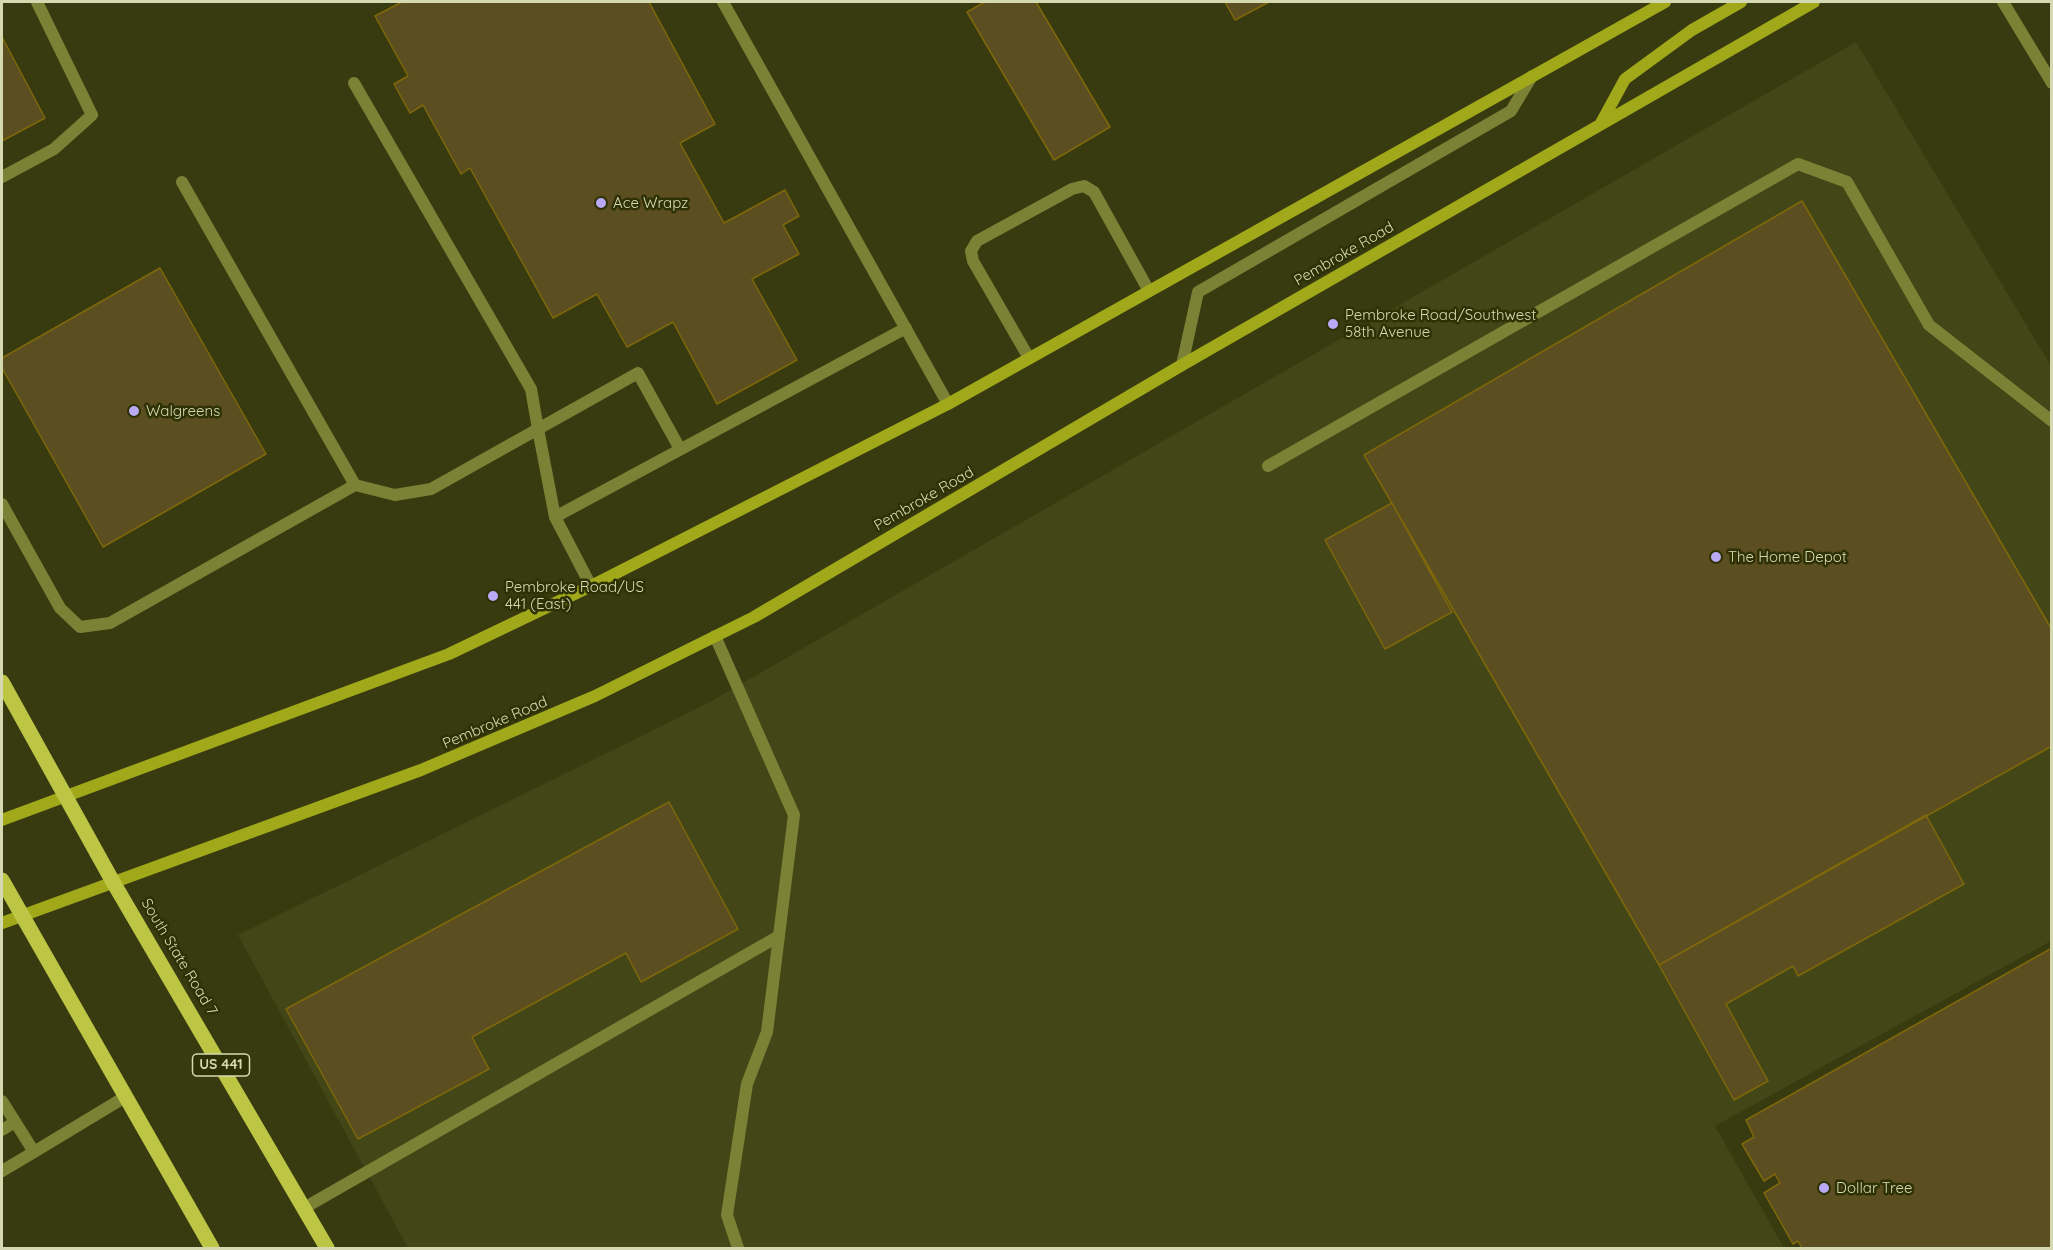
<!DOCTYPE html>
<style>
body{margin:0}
#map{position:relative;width:2053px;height:1250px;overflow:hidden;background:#383b10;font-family:Quicksand,sans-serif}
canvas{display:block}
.frame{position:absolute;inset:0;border:3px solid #d5d9b2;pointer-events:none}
</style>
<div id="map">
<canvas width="2053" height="1250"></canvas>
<div class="frame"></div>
</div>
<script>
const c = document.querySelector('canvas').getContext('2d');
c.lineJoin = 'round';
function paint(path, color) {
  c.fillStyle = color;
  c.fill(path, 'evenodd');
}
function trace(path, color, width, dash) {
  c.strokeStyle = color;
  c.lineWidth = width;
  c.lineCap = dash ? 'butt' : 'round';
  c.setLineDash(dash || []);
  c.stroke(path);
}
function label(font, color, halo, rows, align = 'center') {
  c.font = font + ' Quicksand,sans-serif';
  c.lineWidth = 5;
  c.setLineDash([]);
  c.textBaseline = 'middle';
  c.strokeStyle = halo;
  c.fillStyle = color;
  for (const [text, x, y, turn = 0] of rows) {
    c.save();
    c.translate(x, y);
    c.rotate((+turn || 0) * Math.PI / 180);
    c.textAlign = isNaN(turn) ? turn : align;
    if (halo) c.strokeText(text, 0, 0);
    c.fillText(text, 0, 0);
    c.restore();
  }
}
const built = new Path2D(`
 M1856,42L2051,366V941L1715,1126L1784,1248H408L238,935L708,703Z`);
const building = new Path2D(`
 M402,2H649L715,124L680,143L724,223L785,190L799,216L783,225L799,254L752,279L797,360L717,404L673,322L627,347L597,294L553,318L470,168L461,174L423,105L410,113L394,84L408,76L375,16Z
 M985,2H1036L1110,127L1054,160L967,12Z
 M1225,2H1269L1235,20Z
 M2,37L45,118L2,141Z
 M1802,201L2052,630V746L1659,965L1364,455Z
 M160,268L266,454L103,547L2,368V358Z
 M1392,503L1452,612L1385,649L1325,540Z
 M669,802L738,929L641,982L626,953L472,1037L489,1069L358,1139L286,1009Z
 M1926,815L1964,884L1798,976L1793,966L1726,1004L1768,1081L1734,1100L1659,965Z
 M2052,948V1248H1802L1798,1241L1793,1244L1764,1193L1780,1183L1775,1174L1764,1181L1742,1144L1754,1137L1746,1120Z`);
const lane = new Path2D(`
 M723,2L948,404
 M354,83L531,389L538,429L638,373L680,449
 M2,177L54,149L92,115L37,2
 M182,182L355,485
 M1029,358L973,261L971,251L977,241L1072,189L1084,186L1094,192L1149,291
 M1182,365L1198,292L1511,111L1532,76
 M1268,466L1798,164L1847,182L1929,325L2052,421
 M2,504L60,608L80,627L110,623L355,485L395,495L431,489L538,429L555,517L591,586
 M555,517L906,328
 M715,636L794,815L767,1032L747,1084L727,1215L738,1248
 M2,1101L34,1152L125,1097
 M2,1130L15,1122
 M2,1171L34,1152
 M304,1208L779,936`);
const street = new Path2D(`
 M2003,2L2052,83`);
const secondary = new Path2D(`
 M1601,123L1625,79L1692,30L1741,2
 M2,820L449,654L591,586L948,404L1665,2
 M2,923L421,770L595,696L754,617L1182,365L1814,2`);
const primary = new Path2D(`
 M2,682L113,882L327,1248
 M2,880L212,1248`);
const markers = [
 [601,203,6,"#baaaf6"],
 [1333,324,6,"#baaaf6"],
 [134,411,6,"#baaaf6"],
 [1716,557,6,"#baaaf6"],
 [493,596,6,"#baaaf6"],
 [1824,1188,6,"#baaaf6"]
];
const shields = [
 [221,1065,57]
];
const shieldNames = [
 ["US 441",221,1065]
];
const poiNames = [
 ["Ace Wrapz",613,203],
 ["Pembroke Road/Southwest",1345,315],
 ["58th Avenue",1345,332],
 ["Walgreens",146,411],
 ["The Home Depot",1728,557],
 ["Pembroke Road/US",505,587],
 ["441 (East)",505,604],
 ["Dollar Tree",1836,1188]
];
const streetNames = [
 ["Pembroke Road",1344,254,-30],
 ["Pembroke Road",924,499,-30],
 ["Pembroke Road",495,723,-23],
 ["South State Road 7",179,957,59]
];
paint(built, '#434616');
paint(building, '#5b4e21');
trace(building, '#7f680a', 1.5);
trace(lane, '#7b8135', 12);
trace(street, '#7b8135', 12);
trace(secondary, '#a1a91b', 12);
trace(primary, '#bdc644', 15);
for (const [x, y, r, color] of markers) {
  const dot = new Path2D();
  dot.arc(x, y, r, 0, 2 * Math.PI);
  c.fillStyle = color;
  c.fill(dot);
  trace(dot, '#2e3104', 2);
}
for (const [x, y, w] of shields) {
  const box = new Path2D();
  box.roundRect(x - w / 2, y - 11, w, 22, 4.5);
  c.fillStyle = '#2e3104';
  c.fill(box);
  trace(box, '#d5d9b2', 1.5);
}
label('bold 14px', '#d5d9b2', null, shieldNames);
label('15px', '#d5d9b2', '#2e3104', poiNames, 'left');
label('15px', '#d5d9b2', '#2e3104', streetNames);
</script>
